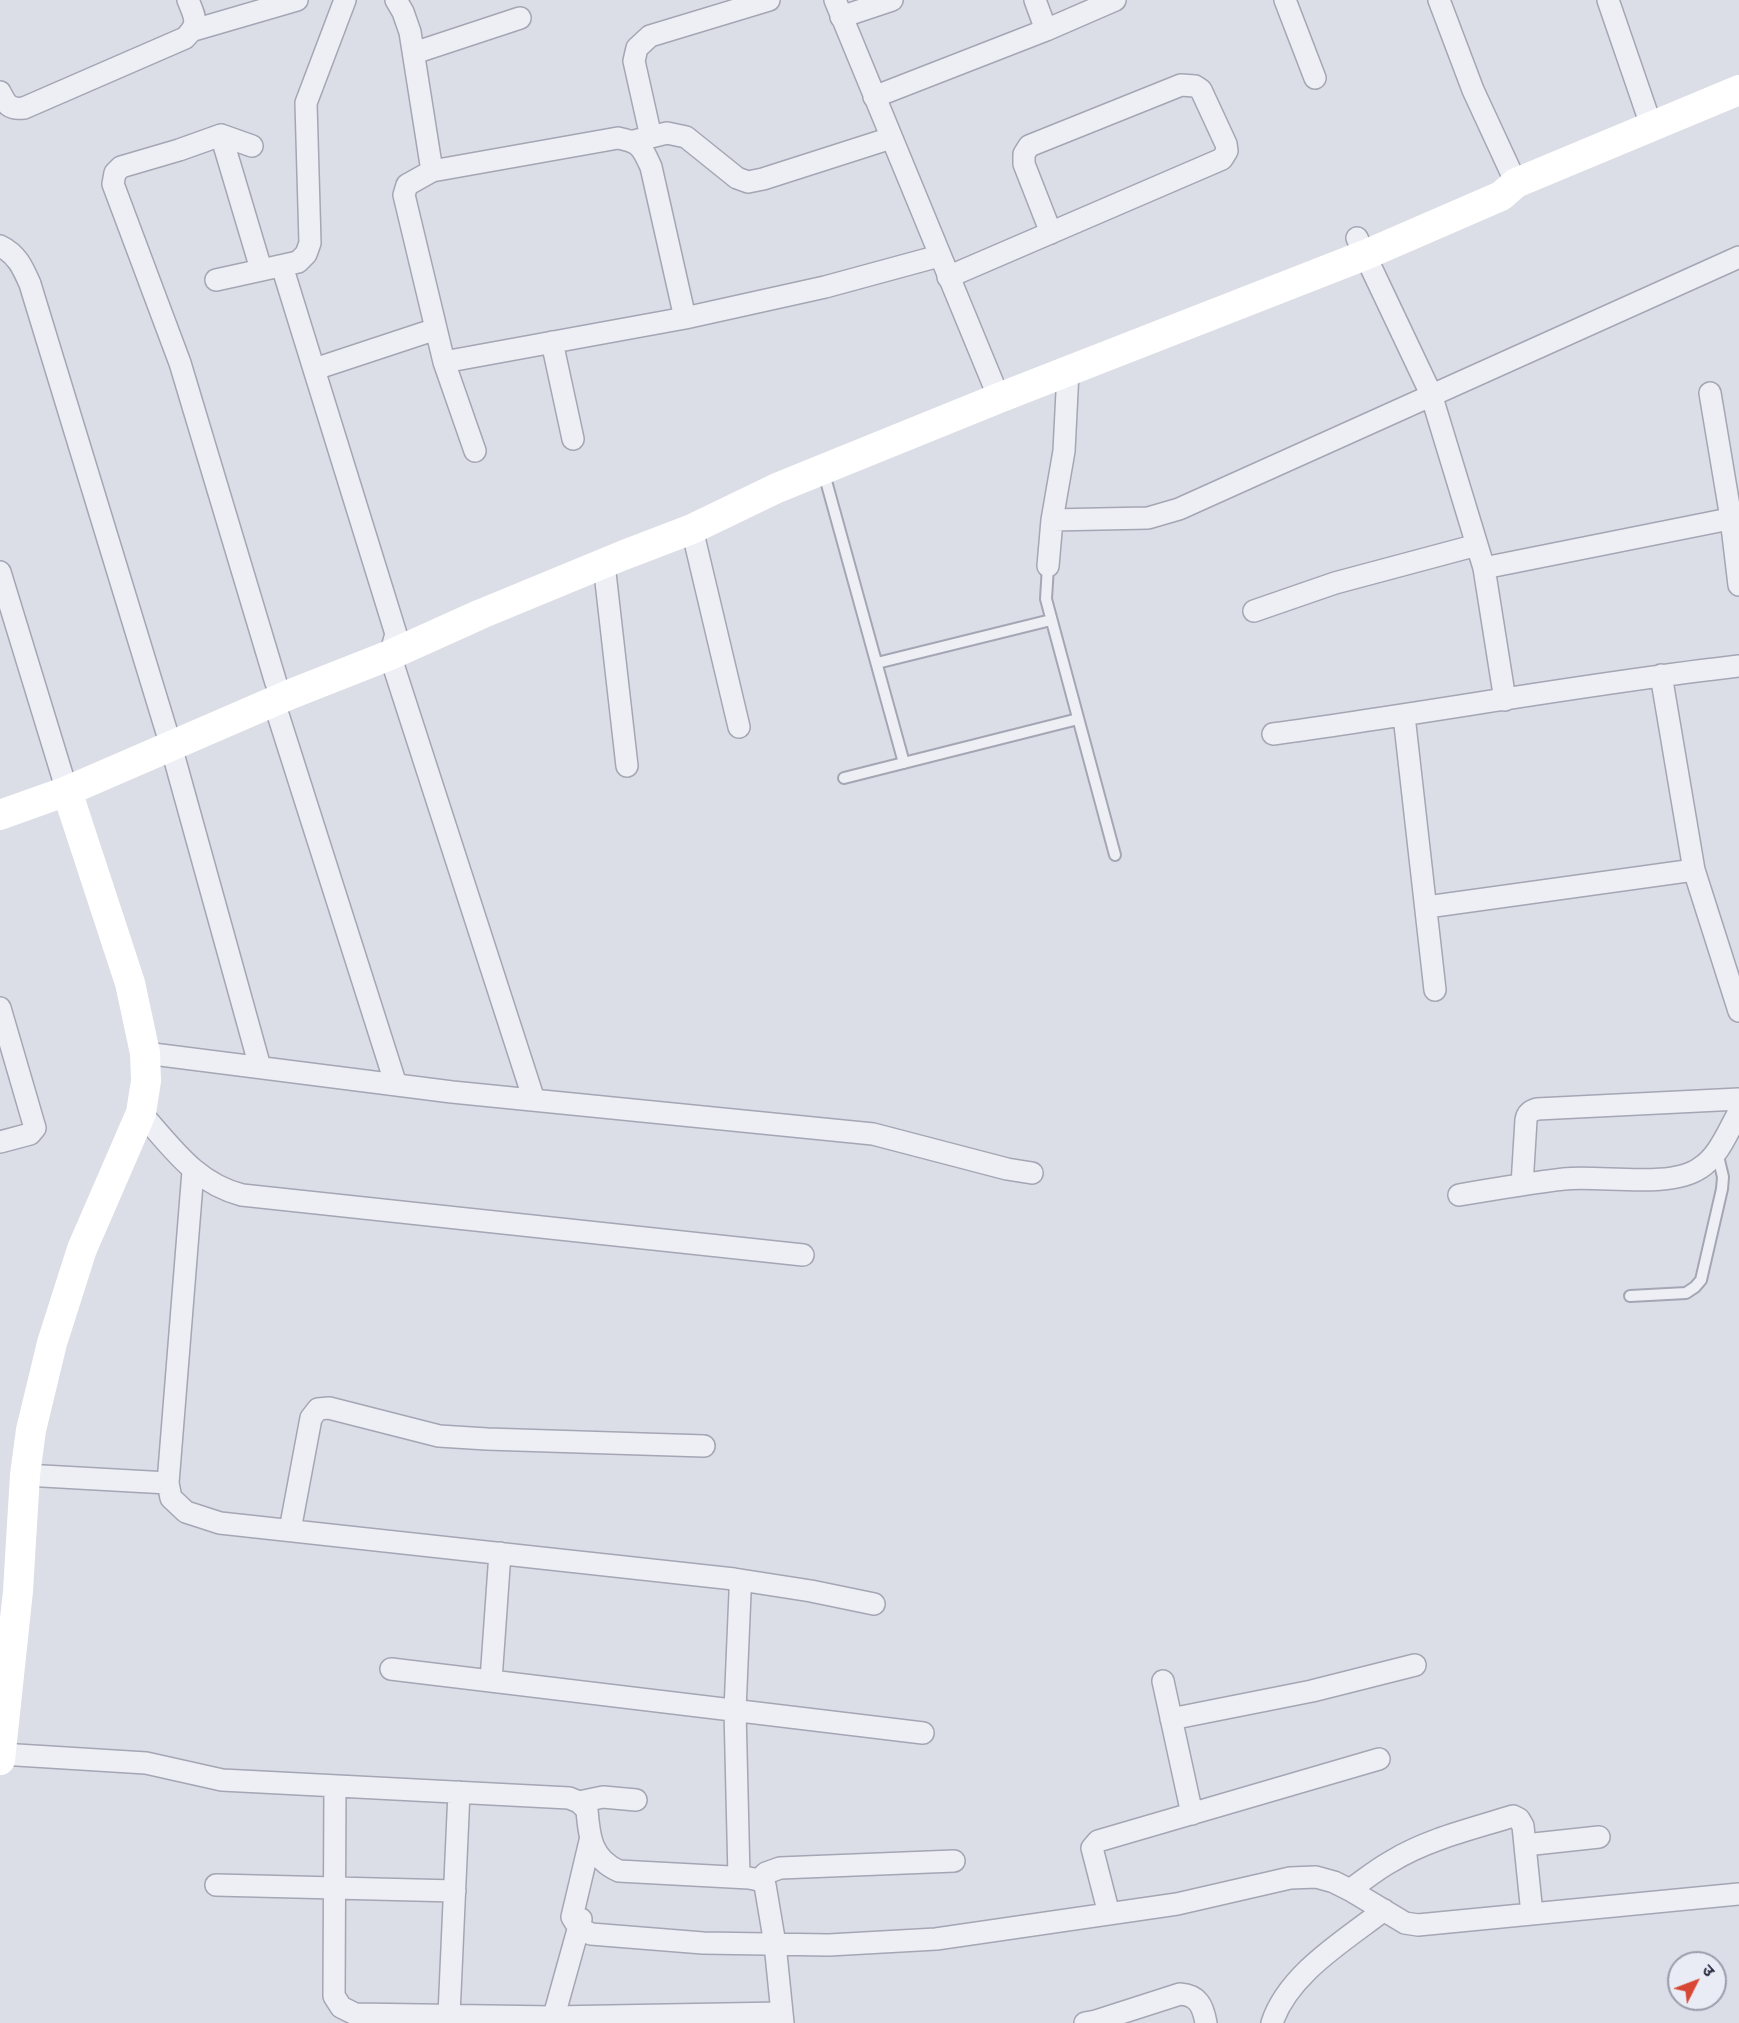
<!DOCTYPE html>
<meta charset="utf-8">
<style>
body{margin:0}
#map{position:relative;width:1739px;height:2023px;overflow:hidden;background:#dbdde7;font-family:Ubuntu,"Noto Sans Devanagari",sans-serif}
canvas{display:block}
.north{position:absolute;left:1667px;top:1951px;width:60px;height:60px;box-sizing:border-box;background:#eaecf5;border:2px solid #9b9dac;border-radius:50%;rotate:48deg;font-size:16px;font-weight:700;line-height:24px;text-align:center;color:#24273e}
.north::after{content:'';display:block;margin:auto;width:21px;height:27px;background:#d84634;clip-path:polygon(50% 0,100% 100%,50% 72%,0 100%)}
</style>
<div id="map">
<canvas width="1739" height="2023"></canvas>
<div class="north">उ</div>
</div>
<script>
const c = document.querySelector('canvas').getContext('2d');
c.lineJoin = 'round';
function trace(path, color, width, dash) {
  c.strokeStyle = color;
  c.lineWidth = width;
  c.lineCap = dash ? 'butt' : 'round';
  c.setLineDash(dash || []);
  c.stroke(path);
}
const lane = new Path2D(`
 M823,470L904,763
 M1048,566L1046,599L1115,855
 M877,663L1051,620
 M844,778L1078,719
 M1630,1296L1686,1293L1695,1287L1701,1280L1722,1189L1723,1177L1717,1152`);
const street = new Path2D(`
 M396,0L403,12L410,32L432,171
 M835,0L999,398
 M1035,0L1046,30
 M1285,0L1315,78
 M1439,0L1473,90L1516,183
 M1608,0L1652,128
 M841,17L892,0
 M194,30L297,0
 M414,53L520,18
 M0,92C6,104 9,110 24,108L185,38C200,23 195,18 188,0
 M874,97L1046,30L1115,0
 M221,135L261,269
 M651,137L634,61L637,48L650,36L769,0
 M634,141L667,133L686,137L737,178L748,182L763,179L891,138
 M252,146L221,135L179,150L121,167L115,173L113,184L180,363L276,683
 M1357,238L1431,394L1484,568L1505,700
 M0,246C17,254 23,268 30,284L171,746L260,1067
 M282,266L396,634L390,655L534,1100
 M948,277L1222,159L1227,151L1226,144L1201,90L1195,86L1181,85L1029,146L1024,154V164L1051,233
 M216,280L298,262L306,254L310,243L306,103L345,0
 M552,342L573,439
 M444,362L685,318L825,287L939,256
 M315,369L436,329
 M1710,393L1731,518L1739,585
 M475,451L444,362L404,195L407,185L432,171L618,138C640,142 642,147 651,167L685,318
 M1052,520L1148,518L1179,509L1739,257
 M692,529L739,727
 M604,564L627,766
 M1048,566L1052,520L1064,451L1068,372
 M1484,568L1739,517
 M0,572L67,791
 M1254,611L1335,583L1477,545
 M274,702L396,1085
 M1404,716L1435,990
 M1273,734C1428,713 1583,684 1739,666
 M1694,870L1739,1011
 M1427,907L1694,870L1661,675
 M0,1008L35,1128L30,1134L0,1142
 M145,1053L452,1092L873,1134L1007,1169L1032,1173
 M141,1113C172,1147 195,1183 242,1195L803,1255
 M193,1171L168,1483L171,1498L186,1512L220,1523L734,1579L740,1585V1593L735,1710L739,1877
 M1522,1185L1526,1120C1527,1113 1531,1111 1537,1109L1739,1099
 M1459,1195C1494,1189 1529,1183 1564,1179C1601,1175 1670,1189 1700,1168C1719,1156 1728,1131 1739,1112
 M25,1475L168,1483
 M290,1530L311,1418L318,1409L329,1408L439,1436L487,1439L704,1446
 M734,1579L811,1591L874,1604
 M391,1669L923,1733
 M491,1680L500,1553
 M1163,1681L1192,1814
 M1171,1719L1312,1691L1415,1665
 M1,1754L146,1763L222,1780L569,1798L579,1802L587,1810C589,1836 591,1859 619,1871L749,1878L759,1880L765,1885L775,1944L783,2023
 M335,1786L334,1996L341,2007L355,2014L553,2017L782,2013
 M579,1802L603,1797L636,1800
 M590,1841L572,1917L579,1928L591,1934L703,1943L829,1945L936,1939L1177,1904L1290,1878L1316,1877L1334,1882L1350,1890L1405,1923L1418,1925L1739,1894
 M1525,1845L1599,1837
 M759,1880L766,1873L780,1868L954,1861
 M216,1885L455,1891
 M1350,1890C1364,1880 1377,1869 1392,1861C1428,1839 1472,1829 1513,1816L1519,1819L1523,1826L1532,1914
 M1109,1914L1092,1848L1098,1841L1379,1759
 M449,2015L459,1792
 M552,2023L581,1919
 M1085,2023L1096,2021L1180,1994C1198,1995 1203,2006 1206,2023
 M1272,2023C1288,1974 1344,1941 1384,1910`);
const secondary = new Path2D(`
 M0,815L67,791L291,694L390,655L481,614L624,555L692,529L777,488L999,398L1365,255L1501,196L1516,183L1739,90
 M0,1760L18,1591L25,1475L31,1430L52,1343L82,1249L141,1113L146,1081L145,1053L130,983L67,791`);
trace(lane, '#a4a6b4', 14);
trace(street, '#a4a6b4', 24);
trace(lane, '#eeeff5', 10);
trace(street, '#eeeff5', 21);
trace(secondary, '#fff', 30);
</script>
